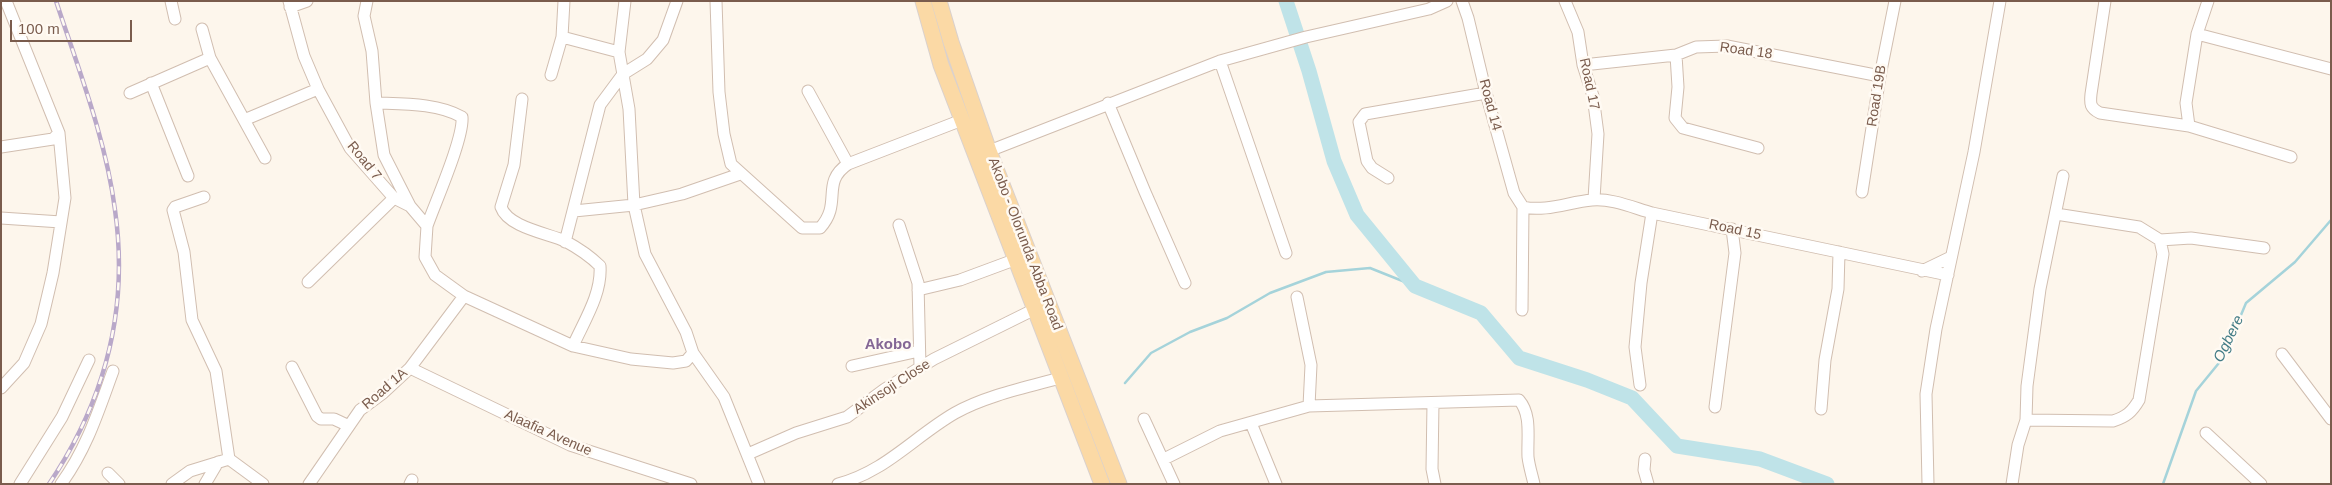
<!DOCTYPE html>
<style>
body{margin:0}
#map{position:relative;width:2332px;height:485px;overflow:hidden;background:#fdf6ec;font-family:Arial,sans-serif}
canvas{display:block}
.frame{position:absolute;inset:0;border:2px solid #7a5c4d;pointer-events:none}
.scale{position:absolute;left:10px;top:20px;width:122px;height:22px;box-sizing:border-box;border:2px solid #7a5c4d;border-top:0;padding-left:6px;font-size:15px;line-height:18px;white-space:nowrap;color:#7a5c4d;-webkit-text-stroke:4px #fffaf3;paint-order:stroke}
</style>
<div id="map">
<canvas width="2332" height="485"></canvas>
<div class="frame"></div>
<div class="scale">100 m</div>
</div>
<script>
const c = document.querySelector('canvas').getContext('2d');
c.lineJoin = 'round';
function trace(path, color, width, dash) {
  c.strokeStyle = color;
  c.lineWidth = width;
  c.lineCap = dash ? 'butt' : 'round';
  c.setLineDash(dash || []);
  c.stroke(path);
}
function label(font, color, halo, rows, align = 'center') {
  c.font = font + ' Arial,sans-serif';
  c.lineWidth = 5;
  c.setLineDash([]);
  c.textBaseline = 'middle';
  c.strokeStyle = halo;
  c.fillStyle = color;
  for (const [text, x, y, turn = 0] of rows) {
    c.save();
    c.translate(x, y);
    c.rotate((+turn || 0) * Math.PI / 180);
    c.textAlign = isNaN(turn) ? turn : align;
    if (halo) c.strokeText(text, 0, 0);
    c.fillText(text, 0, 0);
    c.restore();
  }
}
const stream = new Path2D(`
 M1125,383L1151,353L1190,332L1227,318L1270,293L1326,272L1370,268L1415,286
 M2163,484L2196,391L2223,358L2246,303L2295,262L2331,220`);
const river = new Path2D(`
 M1286,1L1309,71L1334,161L1357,215L1415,286L1481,313L1519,358L1587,380L1632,398L1677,446L1760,459L1827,484`);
const minor = new Path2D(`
 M171,1L175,19
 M289,1L304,56L318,89L350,148L394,198L410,206L427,226L425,257L435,275L464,296L573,346L631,359L673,363L686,361L693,353
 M367,1L364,16L372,51L376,103L384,155L410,206
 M625,1L619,52L629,109L634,205L645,254L686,332L693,353L724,397L759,484
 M716,1L719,92L724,134L731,164L802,228H820C843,203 820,183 848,164L962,120
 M1462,1L1468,18L1486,93L1514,193L1523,207
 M1565,1L1578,32L1583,65L1593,96L1598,134L1594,199
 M2105,1L2091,94C2090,104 2090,108 2100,113L2189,126L2291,157
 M290,7L307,1
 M202,29L210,58L265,158
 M2197,34L2331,69
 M562,37L619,52
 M1676,55L1678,87L1675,118L1683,128L1758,148
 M1220,61L1286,253
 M1583,65L1676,55L1696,47L1727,46L1880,76
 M551,75L562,37L564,1
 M151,83L188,176
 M808,91L848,164
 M130,93L210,58
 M522,99L514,165L501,207C508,227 546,233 565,241C578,248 590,256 600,266C602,294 584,321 573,346
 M376,103C403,104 438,103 462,117C464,138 435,203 427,226
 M1108,103L1145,192L1185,283
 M244,120L318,89
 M2189,126L2186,103L2197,34L2208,1
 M1,147L53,139L59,133L6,1
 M989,151L1220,61L1306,37L1429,9L1447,1
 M1388,178L1372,168L1367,161L1359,122L1365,114L1486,93
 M1862,192L1880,76L1895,1
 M204,197L175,207L173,210L184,252L192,320L216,371L229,459L263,484
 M1523,207C1546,212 1569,202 1592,200C1611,198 1634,208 1652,213L1948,275
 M574,211L634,205L682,194L740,174
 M2056,214L2139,227L2160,240L2191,238L2264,248
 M1,218L61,222
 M899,225L918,283L920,367
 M565,242L600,105L623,74L647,59L663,40L677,1
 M1922,271L1951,257
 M308,282L394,198
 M918,290L960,280L1014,260
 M1297,297L1311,365L1309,406
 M1522,310L1523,207
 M2282,354L2331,419
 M852,366L919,351
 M292,367L317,416L321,419H334L349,426
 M410,368L570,445L691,484
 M1640,385L1635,347L1641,283L1652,213
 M1,388L24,363L41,324L53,273L65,198L59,133
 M1433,403L1432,469L1435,484
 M1715,407L1735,253L1732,229
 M1821,409L1825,360L1838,289L1839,252
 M1144,419L1174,484
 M2026,420L2113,421C2126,417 2132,412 2139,400L2163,254L2160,240
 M1251,423L1276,484
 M2206,433L2261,484
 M748,454L796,433L847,417L885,389L934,359L1033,310
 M1164,459L1220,431L1309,406L1519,400C1532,415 1527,438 1528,457C1529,466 1532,475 1534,484
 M1645,459L1644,470L1648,484
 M108,473L119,484
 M20,484L62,417L89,360
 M61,484C87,448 98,412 113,371
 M172,484L190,471L229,459
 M205,484L218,462
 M309,484L360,410L383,393L410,368L464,296
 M410,484L412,480
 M838,484C885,472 915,436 955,413C985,396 1027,387 1060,378
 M1928,484L1926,394L1936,329L1974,152L2000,1
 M2012,484L2018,445L2026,420L2027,386L2040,289L2063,176`);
const major = new Path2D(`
 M923,1L941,65L1102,484
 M939,1L951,42L989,151L1119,484`);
const rail = new Path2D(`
 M49,484C105,401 129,309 115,210C106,139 78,68 56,1`);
const streetNames = [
 ["Road 18",1746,51,8],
 ["Road 17",1589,84,78],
 ["Road 19B",1877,96,-81],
 ["Road 14",1490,105,75],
 ["Road 7",364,161,51],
 ["Road 15",1735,230,12],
 ["Akobo - Olorunda Abba Road",1025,244,69],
 ["Akinsoji Close",892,387,-33],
 ["Road 1A",385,389,-41],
 ["Alaafia Avenue",548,433,24]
];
const waterNames = [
 ["Ogbere",2229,339,-64]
];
const neighbourhoodNames = [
 ["Akobo",888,345]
];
trace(stream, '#a5d3da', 2.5);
trace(river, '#bfe3e8', 15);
trace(minor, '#d1beb0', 13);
trace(major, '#dad1cd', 17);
trace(minor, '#fff', 11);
trace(major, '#fbd9a5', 15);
trace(rail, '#b9a8c9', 4.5);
trace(rail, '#fffaf3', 2.5, [8]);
label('14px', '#7a5c4d', '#fffaf3', streetNames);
label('italic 15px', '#437c86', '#fffaf3', waterNames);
label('bold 15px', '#846695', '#fffaf3', neighbourhoodNames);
</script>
